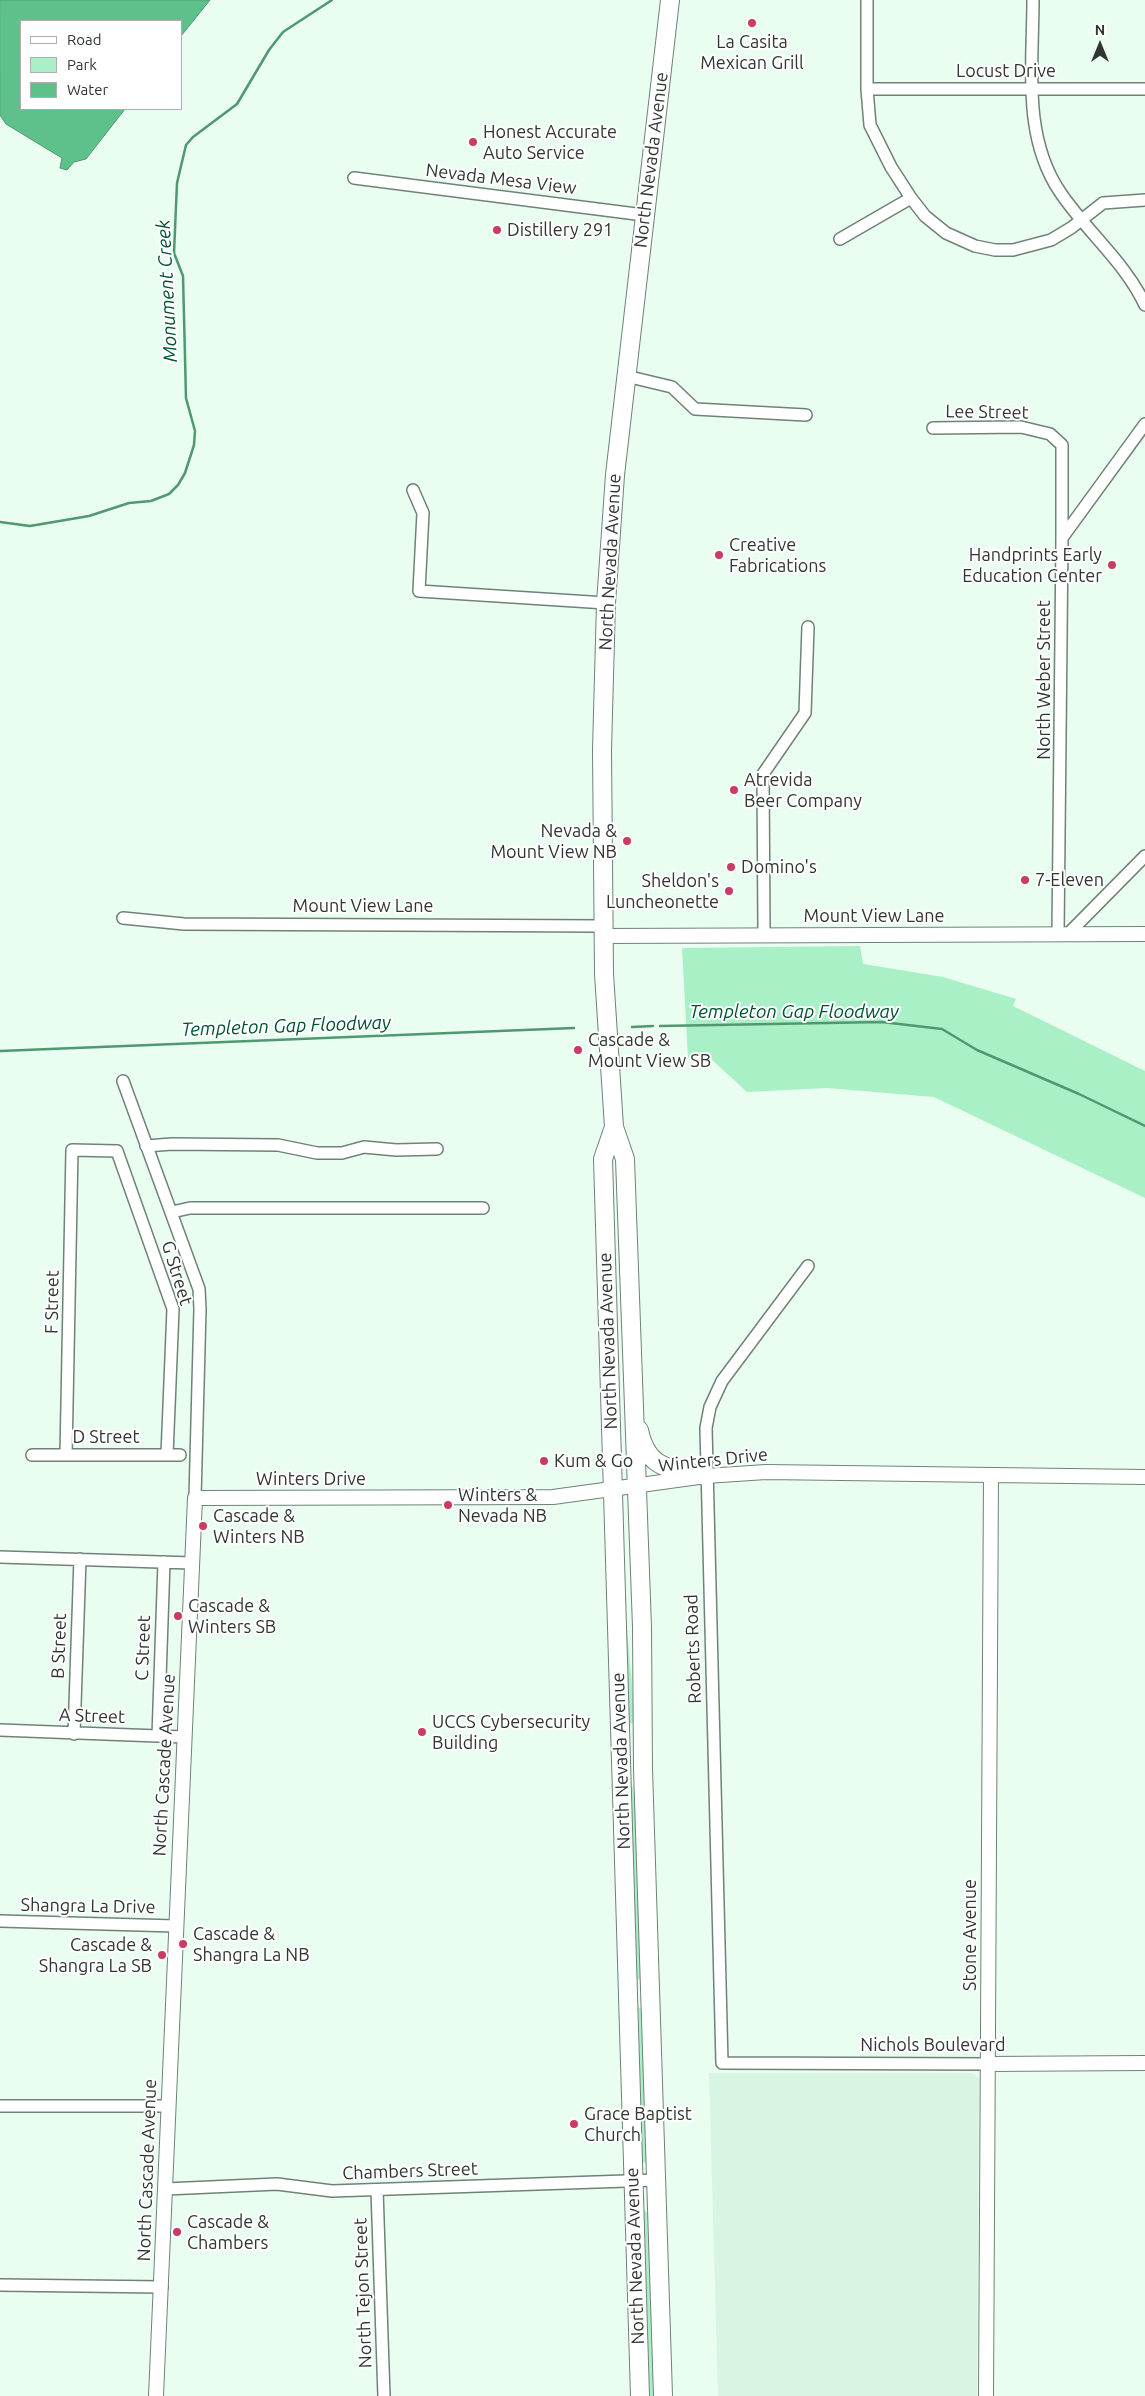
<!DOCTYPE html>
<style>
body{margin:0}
#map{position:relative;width:1145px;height:2396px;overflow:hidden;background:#e9fdf0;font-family:Ubuntu,sans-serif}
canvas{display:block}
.legend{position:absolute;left:20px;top:20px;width:162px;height:90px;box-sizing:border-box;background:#fff;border:1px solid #acafad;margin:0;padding:6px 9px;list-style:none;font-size:15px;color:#303732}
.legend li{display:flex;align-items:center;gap:10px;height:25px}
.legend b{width:25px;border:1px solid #acafad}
.north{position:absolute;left:1075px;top:20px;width:50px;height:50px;-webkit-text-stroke:4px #fff;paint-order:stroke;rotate:0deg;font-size:14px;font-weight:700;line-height:20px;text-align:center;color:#303732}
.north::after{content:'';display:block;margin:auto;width:18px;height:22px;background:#303732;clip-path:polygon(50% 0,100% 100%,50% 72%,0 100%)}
</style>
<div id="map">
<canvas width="1145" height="2396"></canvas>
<ul class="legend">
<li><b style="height:6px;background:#fff"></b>Road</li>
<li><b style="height:14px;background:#a9f0c6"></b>Park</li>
<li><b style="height:14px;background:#5ec18c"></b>Water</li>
</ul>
<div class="north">N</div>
</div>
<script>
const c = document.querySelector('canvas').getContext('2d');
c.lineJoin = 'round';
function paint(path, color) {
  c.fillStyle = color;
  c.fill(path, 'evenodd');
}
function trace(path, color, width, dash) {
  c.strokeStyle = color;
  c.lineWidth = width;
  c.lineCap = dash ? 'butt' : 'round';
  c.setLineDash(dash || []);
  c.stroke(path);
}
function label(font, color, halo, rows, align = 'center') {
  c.font = font + ' Ubuntu,sans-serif';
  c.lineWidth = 4;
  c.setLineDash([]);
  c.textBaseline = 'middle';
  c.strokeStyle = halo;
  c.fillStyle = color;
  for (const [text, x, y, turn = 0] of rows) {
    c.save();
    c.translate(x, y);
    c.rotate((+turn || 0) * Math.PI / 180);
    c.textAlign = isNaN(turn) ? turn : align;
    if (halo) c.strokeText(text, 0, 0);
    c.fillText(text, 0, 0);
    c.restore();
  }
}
const built = new Path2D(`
 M709,2073H971L976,2075L979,2079L977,2396H718Z`);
const green = new Path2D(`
 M860,946L863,964L943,977L1016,999L1013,1006L1145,1071V1198L934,1097L827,1088L747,1092L710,1058H688L682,948Z
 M624,1596L635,1718L633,1723L629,1724L624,1716Z
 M629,1784H631L633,1788L641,1842L642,1979L638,1980L635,1977Z
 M638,2007L642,2009L643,2028L648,2163L639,2162L634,2009Z
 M645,2210L649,2216L657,2396H645L641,2211Z`);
const water = new Path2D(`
 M0,0H210L181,36V21H21V109H125L86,159L74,162L67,170L60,168L62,158L6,124L0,115Z`);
const stream = new Path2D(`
 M0,522L30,526L89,516L129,503L151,501L169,494L178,485L185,473L194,445L195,431L186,398L183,276L174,253L177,183L186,145L193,137L237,104L269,50L283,32L332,0
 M660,1026L882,1022L942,1029L977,1050L1079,1094L1145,1126
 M632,1027L653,1026
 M0,1051L574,1028`);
const minor = new Path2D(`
 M867,0V89L870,125L891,167L911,198L925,216L946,233L975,246L995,250H1013L1051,240L1071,228L1103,203L1145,200
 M1033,0C1033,64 1022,136 1060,192C1086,231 1125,262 1145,305
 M867,89H1145
 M354,178L644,215
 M840,239L911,198
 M626,376L672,387L695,409L806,415
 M933,428L1021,427L1050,434L1062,445V538
 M413,490L423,513L419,591L606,603
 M123,918L184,924L603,926
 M1058,934L1062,538L1145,424
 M1068,934L1145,856
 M764,935L763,774L805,713L808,627
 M123,1081L199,1289L200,1309L195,1498
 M146,1146L172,1144L278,1145L317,1153H342L364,1147L396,1150L437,1149
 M172,1212L190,1208H483
 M808,1266L722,1381L710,1407L706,1428L722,2063L988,2064
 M32,1455H180
 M66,1455L72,1150L117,1151L173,1309L167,1455
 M0,1557L192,1563
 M0,1730L184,1737
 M74,1734L80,1559
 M158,1736L164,1562
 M0,1921L175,1926
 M0,2106H168
 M166,2189L277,2184L332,2191L655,2180
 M377,2190L384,2396
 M0,2285L162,2287`);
const tertiary = new Path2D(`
 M603,936L1145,934
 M988,2064L1145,2063
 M156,2396L195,1498L553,1497L706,1476L766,1472L1145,1477
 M986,2396L991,1475`);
const primary = new Path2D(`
 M614,1127L603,1159L640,2396
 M639,1430C647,1470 671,1469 706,1476
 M663,2396L643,1769L642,1627L625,1159L614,1127L604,974L602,750L606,603L615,475L670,0`);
const markers = [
 [752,23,5,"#cb3c64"],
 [473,142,5,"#cb3c64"],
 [497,230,5,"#cb3c64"],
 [719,555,5,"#cb3c64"],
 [1112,565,5,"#cb3c64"],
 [734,790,5,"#cb3c64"],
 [627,841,5,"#cb3c64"],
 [731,867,5,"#cb3c64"],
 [1025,880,5,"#cb3c64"],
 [729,891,5,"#cb3c64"],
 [578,1050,5,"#cb3c64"],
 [544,1461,5,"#cb3c64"],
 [448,1505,5,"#cb3c64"],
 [203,1526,5,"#cb3c64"],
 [178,1616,5,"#cb3c64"],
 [422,1732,5,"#cb3c64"],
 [183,1944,5,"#cb3c64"],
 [162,1955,5,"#cb3c64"],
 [574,2124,5,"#cb3c64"],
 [177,2232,5,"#cb3c64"]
];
const poiNames = [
 ["La Casita",752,42,"center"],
 ["Mexican Grill",752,63,"center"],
 ["Honest Accurate",483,132],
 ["Auto Service",483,153],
 ["Distillery 291",507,230],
 ["Creative",729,545],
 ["Fabrications",729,566],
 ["Handprints Early",1102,555,"right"],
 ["Education Center",1102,576,"right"],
 ["Atrevida",744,780],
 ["Beer Company",744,801],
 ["Nevada &",617,831,"right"],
 ["Mount View NB",617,852,"right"],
 ["Domino's",741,867],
 ["7-Eleven",1035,880],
 ["Sheldon's",719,881,"right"],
 ["Luncheonette",719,902,"right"],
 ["Cascade &",588,1040],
 ["Mount View SB",588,1061],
 ["Kum & Go",554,1461],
 ["Winters &",458,1495],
 ["Nevada NB",458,1516],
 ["Cascade &",213,1516],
 ["Winters NB",213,1537],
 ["Cascade &",188,1606],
 ["Winters SB",188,1627],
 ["UCCS Cybersecurity",432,1722],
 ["Building",432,1743],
 ["Cascade &",193,1934],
 ["Shangra La NB",193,1955],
 ["Cascade &",152,1945,"right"],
 ["Shangra La SB",152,1966,"right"],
 ["Grace Baptist",584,2114],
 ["Church",584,2135],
 ["Cascade &",187,2222],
 ["Chambers",187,2243]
];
const streetNames = [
 ["Locust Drive",1006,71],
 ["North Nevada Avenue",651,160,-83],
 ["Nevada Mesa View",501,179,7],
 ["Lee Street",987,412,1],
 ["North Nevada Avenue",610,562,-87],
 ["North Weber Street",1044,680,-90],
 ["Mount View Lane",363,906],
 ["Mount View Lane",874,916],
 ["G Street",177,1273,73],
 ["F Street",52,1302,-89],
 ["North Nevada Avenue",608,1341,-92],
 ["D Street",106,1437],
 ["Winters Drive",713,1460,-6],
 ["Winters Drive",311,1479],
 ["B Street",59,1646,-88],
 ["C Street",143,1648,-88],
 ["Roberts Road",693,1649,-92],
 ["A Street",92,1716,2],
 ["North Nevada Avenue",621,1761,-92],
 ["North Cascade Avenue",164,1765,-87],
 ["Shangra La Drive",88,1906,1],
 ["Stone Avenue",970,1935,-90],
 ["Nichols Boulevard",933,2045],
 ["North Cascade Avenue",147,2170,-88],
 ["Chambers Street",410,2171,-2],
 ["North Nevada Avenue",635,2256,-92],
 ["North Tejon Street",363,2293,-92]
];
const waterNames = [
 ["Monument Creek",167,291,-93],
 ["Templeton Gap Floodway",794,1012],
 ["Templeton Gap Floodway",286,1026,-2]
];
paint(built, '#d8f4e3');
paint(green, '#a9f0c6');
paint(water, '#5ec18c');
trace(water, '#509871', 1);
trace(stream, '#509871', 2.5);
trace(minor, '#708277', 14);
trace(tertiary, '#708277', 16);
trace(primary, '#708277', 20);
trace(minor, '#fff', 11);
trace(tertiary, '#fff', 14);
trace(primary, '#fff', 18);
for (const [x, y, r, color] of markers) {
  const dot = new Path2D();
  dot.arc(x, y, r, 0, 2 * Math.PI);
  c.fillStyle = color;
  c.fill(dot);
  trace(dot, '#fff', 2);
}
label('18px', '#303732', '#fff', poiNames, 'left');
label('18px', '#303732', '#fff', streetNames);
label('italic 19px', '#005230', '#fff', waterNames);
</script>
